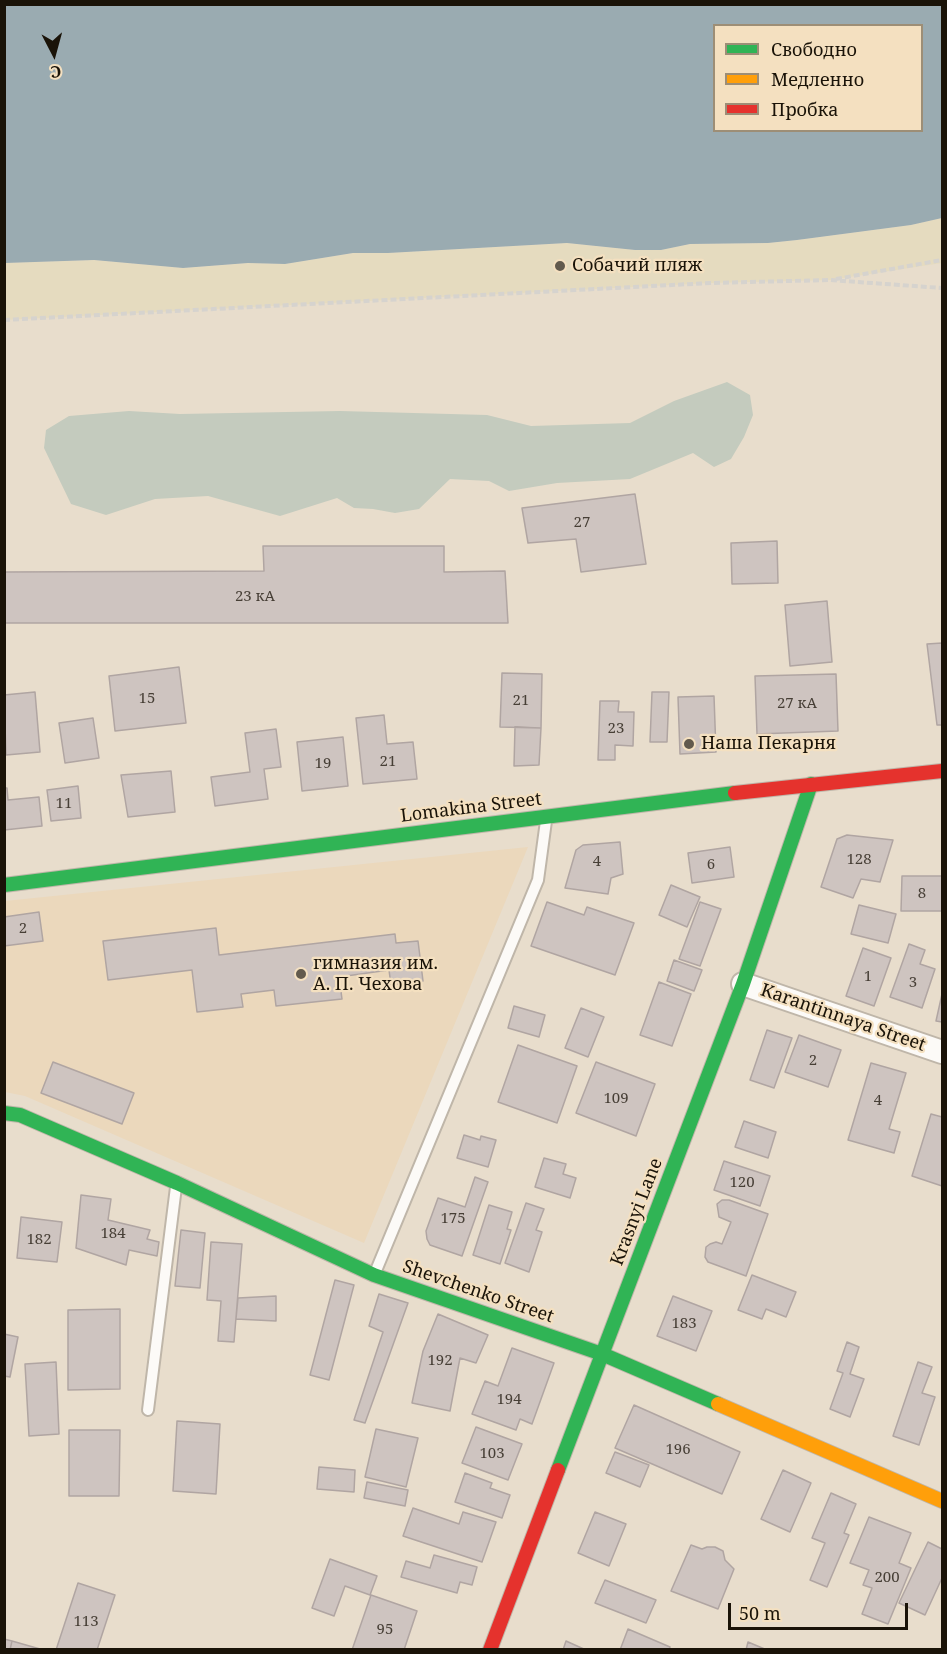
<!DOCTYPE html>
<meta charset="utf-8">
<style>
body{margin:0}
#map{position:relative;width:947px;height:1654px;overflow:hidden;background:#e8ddcc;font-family:"Noto Serif",serif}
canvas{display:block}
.frame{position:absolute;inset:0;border:6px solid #1a1308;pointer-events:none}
.legend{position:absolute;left:713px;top:24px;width:210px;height:108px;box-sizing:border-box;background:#f4e0c0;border:2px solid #9d8e76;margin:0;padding:8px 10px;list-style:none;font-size:18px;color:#1a1308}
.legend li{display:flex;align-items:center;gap:12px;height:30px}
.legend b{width:30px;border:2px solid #9d8e76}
.north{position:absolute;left:24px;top:24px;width:60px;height:60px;-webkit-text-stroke:4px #f4e0c0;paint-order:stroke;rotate:174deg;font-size:16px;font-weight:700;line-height:24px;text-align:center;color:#1a1308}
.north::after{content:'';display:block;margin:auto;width:21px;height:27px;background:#1a1308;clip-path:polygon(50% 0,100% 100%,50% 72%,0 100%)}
.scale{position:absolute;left:728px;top:1603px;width:180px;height:27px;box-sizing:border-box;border:3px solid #1a1308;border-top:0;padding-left:8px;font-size:18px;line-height:21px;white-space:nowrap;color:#1a1308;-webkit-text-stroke:4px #f4e0c0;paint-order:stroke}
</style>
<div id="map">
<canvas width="947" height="1654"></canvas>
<div class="frame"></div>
<ul class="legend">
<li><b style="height:8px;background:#30b455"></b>Свободно</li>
<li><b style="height:8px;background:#ff9f0a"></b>Медленно</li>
<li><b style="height:8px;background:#e5322d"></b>Пробка</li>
</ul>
<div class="north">С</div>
<div class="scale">50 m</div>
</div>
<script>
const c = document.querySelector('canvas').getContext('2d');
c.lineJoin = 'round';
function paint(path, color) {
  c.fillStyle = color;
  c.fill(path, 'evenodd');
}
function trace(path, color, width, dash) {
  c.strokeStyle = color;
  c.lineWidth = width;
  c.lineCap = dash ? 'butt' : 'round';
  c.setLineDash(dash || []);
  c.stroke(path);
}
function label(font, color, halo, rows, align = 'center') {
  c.font = font + ' "Noto Serif",serif';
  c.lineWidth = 4.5;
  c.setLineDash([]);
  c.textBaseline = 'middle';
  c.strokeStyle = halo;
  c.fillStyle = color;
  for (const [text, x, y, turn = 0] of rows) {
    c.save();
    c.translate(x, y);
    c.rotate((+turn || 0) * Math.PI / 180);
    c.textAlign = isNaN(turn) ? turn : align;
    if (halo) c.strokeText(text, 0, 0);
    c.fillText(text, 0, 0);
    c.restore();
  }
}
const built = new Path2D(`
 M528,847L364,1243L25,1096L5,1092V901Z`);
const green = new Path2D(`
 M727,382L750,395L753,415L744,437L731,459L714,467L693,453L630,479L557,483L509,491L489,481L450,479L419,509L395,513L373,509L354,508L337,498L280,516L208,496L155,499L106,515L71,504L44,448L46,430L69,416L129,411L180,414L340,411L487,415L531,426L630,423L674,401Z`);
const sand = new Path2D(`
 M942,218V263L830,280L710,283L5,320L4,263L94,260L183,268L248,263L285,264L353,253H388L567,243L635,250H661L690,244L768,243L797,240L911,225Z`);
const water = new Path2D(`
 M5,4L942,5V218L911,225L797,240L768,243L690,244L661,250H635L567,243L388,253H353L285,264L248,263L183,268L94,260L5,263ZM714,26H922V130H714Z`);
const building = new Path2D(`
 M635,494L646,564L581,572L576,539L528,543L522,508Z
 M777,541L778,583L732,584L731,543Z
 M263,546H444V572L505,571L508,623H4V572L264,571Z
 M827,601L832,662L790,666L785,605Z
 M942,643V725H937L927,644Z
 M179,667L186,723L115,731L109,676Z
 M502,673L542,674L541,728L500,727Z
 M836,674L838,731L757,734L755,676Z
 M35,692L40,752L6,755L4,695Z
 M652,692H669L667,742H650Z
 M714,696L716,752L680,754L678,697Z
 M600,701H619L618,712H634L633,746L615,745V760H598Z
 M384,715L387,744L413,742L417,779L363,784L356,718Z
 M93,718L99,758L65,763L59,723Z
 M515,727L541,728L539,765L514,766Z
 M276,729L281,767L264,769L268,799L215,806L211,777L250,772L245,733Z
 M343,737L348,786L302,791L297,742Z
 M171,771L175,812L128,817L121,775Z
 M78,786L81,818L51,821L47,790Z
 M4,788H7L8,800L39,797L42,826L4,830Z
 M847,835L893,840L880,882L861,879L853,898L821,887L837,839Z
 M620,842L623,874L611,878L608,894L565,888L576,850L583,845Z
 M730,847L734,877L692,883L688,853Z
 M902,876H942V911H901Z
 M671,885L700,897L687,927L659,915Z
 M547,902L584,915L587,907L634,923L615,975L531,946Z
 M700,902L721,909L700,966L679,959Z
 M859,905L896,914L888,943L851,934Z
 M39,912L43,941L4,946V917Z
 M216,928L219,955L395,934L396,943L418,941L423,981L391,985L389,970L339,977L342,999L276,1006L274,990L241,994L243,1007L197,1012L192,970L108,980L103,941Z
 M909,944L925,950L920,964L935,969L922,1008L890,997Z
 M863,948L891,958L874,1006L846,996Z
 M674,960L702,970L694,991L667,981Z
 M659,982L691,994L672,1046L640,1035Z
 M942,994V1022L936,1021Z
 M514,1006L545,1015L539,1037L508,1028Z
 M581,1008L604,1017L588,1057L565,1048Z
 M767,1030L792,1038L774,1088L750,1080Z
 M799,1035L841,1050L828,1087L785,1072Z
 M518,1045L577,1066L557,1123L498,1102Z
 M53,1062L134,1093L122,1124L41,1093Z
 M596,1062L655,1084L636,1136L576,1113Z
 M871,1063L906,1073L889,1129L900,1132L894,1153L848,1140Z
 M931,1114L942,1117V1186L912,1176Z
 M744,1121L776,1132L768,1158L735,1147Z
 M464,1135L480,1140L481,1136L496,1140L488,1167L457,1158Z
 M544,1158L566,1164L563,1174L576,1178L570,1198L535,1187Z
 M724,1161L770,1176L760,1206L714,1190Z
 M475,1177L488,1182L462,1256L430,1245L427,1239L426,1231L438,1198L465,1207Z
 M81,1195L111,1199L108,1220L150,1230L147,1239L159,1242L157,1256L129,1250L126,1265L76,1248Z
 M722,1200H729L768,1214L746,1276L708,1262L705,1257L706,1247L710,1244L716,1242L722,1244L731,1222L719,1217L717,1204Z
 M526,1203L544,1209L536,1230L542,1232L529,1272L505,1263Z
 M489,1205L512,1212L507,1229L511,1230L500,1264L473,1255Z
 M21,1217L62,1222L57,1262L17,1258Z
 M181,1230L205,1233L200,1288L175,1286Z
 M211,1242L242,1244L234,1342L218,1341L221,1301L207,1300Z
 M752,1275L796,1292L786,1317L766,1309L762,1319L738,1310Z
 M335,1280L354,1285L329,1380L310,1375Z
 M379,1294L408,1303L365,1423L354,1420L383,1332L369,1326Z
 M276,1296V1321L236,1319L238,1298Z
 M673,1296L712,1311L696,1351L657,1336Z
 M120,1309V1389L68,1390V1310Z
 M438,1314L488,1335L476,1363L460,1358L450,1411L412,1403L423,1351Z
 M4,1334L18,1337L10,1377L4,1376Z
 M847,1342L859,1347L850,1374L864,1379L850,1417L830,1409L843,1373L837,1371Z
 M512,1348L554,1363L532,1424L520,1419L516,1430L472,1414L485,1381L498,1386Z
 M56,1362L59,1434L29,1436L25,1364Z
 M918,1362L932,1367L922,1393L935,1397L919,1445L893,1436Z
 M634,1405L740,1452L722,1494L615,1448Z
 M177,1421L220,1424L216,1494L173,1491Z
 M476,1427L522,1444L508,1480L462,1463Z
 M376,1429L418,1438L406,1487L365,1477Z
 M69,1430H120L119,1496H69Z
 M615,1452L649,1465L640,1487L606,1473Z
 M319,1467L355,1470L354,1492L317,1489Z
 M783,1470L811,1483L790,1532L761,1519Z
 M465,1473L492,1483L490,1488L510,1495L502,1518L455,1502Z
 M367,1482L408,1490L405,1506L364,1498Z
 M831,1493L856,1504L844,1533L849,1535L827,1587L810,1580L825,1543L812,1538Z
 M413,1508L459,1524L463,1512L496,1522L482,1562L403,1536Z
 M595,1512L626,1524L609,1566L578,1553Z
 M869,1517L911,1533L899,1563L911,1568L888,1624L862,1614L872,1588L863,1585L869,1570L850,1563Z
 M928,1542L942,1549V1578L925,1615L899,1603Z
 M691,1545L702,1549L707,1547H715L723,1551L725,1560L734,1569L718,1609L671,1591Z
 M434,1555L477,1567L472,1585L460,1582L457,1593L401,1577L406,1561L430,1568Z
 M330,1559L377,1576L370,1595L345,1586L334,1616L312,1608Z
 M605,1580L656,1600L646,1623L595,1603Z
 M78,1583L115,1595L97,1650H56Z
 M371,1595L417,1611L404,1650H352Z
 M628,1629L670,1647L669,1650H620Z
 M4,1639L12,1641L10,1650H4Z
 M12,1641L40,1649V1650H10Z
 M566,1641L586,1650H563Z
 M748,1642L767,1650H746Z`);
const path = new Path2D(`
 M836,279L942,260
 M4,320L710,283L830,280L942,288`);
const lane = new Path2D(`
 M375,1273L538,880L546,821
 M148,1410L176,1187`);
const street = new Path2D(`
 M743,984L942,1052`);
const fast = new Path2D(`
 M4,885L735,793
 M4,1113L20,1115L177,1183L374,1275L602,1354L718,1404
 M558,1470L743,984L811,784`);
const slow = new Path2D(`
 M718,1404L942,1501`);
const jam = new Path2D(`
 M735,793L942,771
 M490,1650L558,1470`);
const markers = [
 [560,266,6,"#625a4d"],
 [689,744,6,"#625a4d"],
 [301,974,6,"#625a4d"]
];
const numberNames = [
 ["27",582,523],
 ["23 кА",255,597],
 ["15",147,699],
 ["21",521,701],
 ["27 кА",797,704],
 ["23",616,729],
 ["21",388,762],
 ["19",323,764],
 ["11",64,804],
 ["128",859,860],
 ["4",597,862],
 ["6",711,865],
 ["8",922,894],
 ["2",23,929],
 ["1",868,977],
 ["3",913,983],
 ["2",813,1061],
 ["109",616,1099],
 ["4",878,1101],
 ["120",742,1183],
 ["175",453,1219],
 ["184",113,1234],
 ["182",39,1240],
 ["183",684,1324],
 ["192",440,1361],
 ["194",509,1400],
 ["196",678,1450],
 ["103",492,1454],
 ["200",887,1578],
 ["113",86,1622],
 ["95",385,1630]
];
const poiNames = [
 ["Собачий пляж",572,266],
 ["Наша Пекарня",701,744],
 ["гимназия им.",313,964],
 ["А. П. Чехова",313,985]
];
const streetNames = [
 ["Lomakina Street",471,808,-7],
 ["Karantinnaya Street",843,1018,19],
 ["Krasnyi Lane",637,1212,-69],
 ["Shevchenko Street",478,1292,19]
];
paint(built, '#ebd8bc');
paint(green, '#c4cbbe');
paint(sand, '#e5dbbf');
paint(water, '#9aabb1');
paint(building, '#cec4c0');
trace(building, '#b0a5a2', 1.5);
trace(lane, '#bfb6a9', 14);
trace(street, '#bfb6a9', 26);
trace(fast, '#bfb6a9', 16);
trace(slow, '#bfb6a9', 16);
trace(jam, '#bfb6a9', 16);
trace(path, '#d6d3ce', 4, [6, 3]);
trace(lane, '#fcfaf7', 10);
trace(street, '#fcfaf7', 22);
trace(fast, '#30b455', 14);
trace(slow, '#ff9f0a', 14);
trace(jam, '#e5322d', 14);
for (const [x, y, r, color] of markers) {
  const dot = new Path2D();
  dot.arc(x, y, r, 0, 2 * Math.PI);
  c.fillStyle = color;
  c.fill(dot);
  trace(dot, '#f4e0c0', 2);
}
label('15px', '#473f36', null, numberNames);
label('18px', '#1a1308', '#f4e0c0', poiNames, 'left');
label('18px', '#1a1308', '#f4e0c0', streetNames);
</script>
